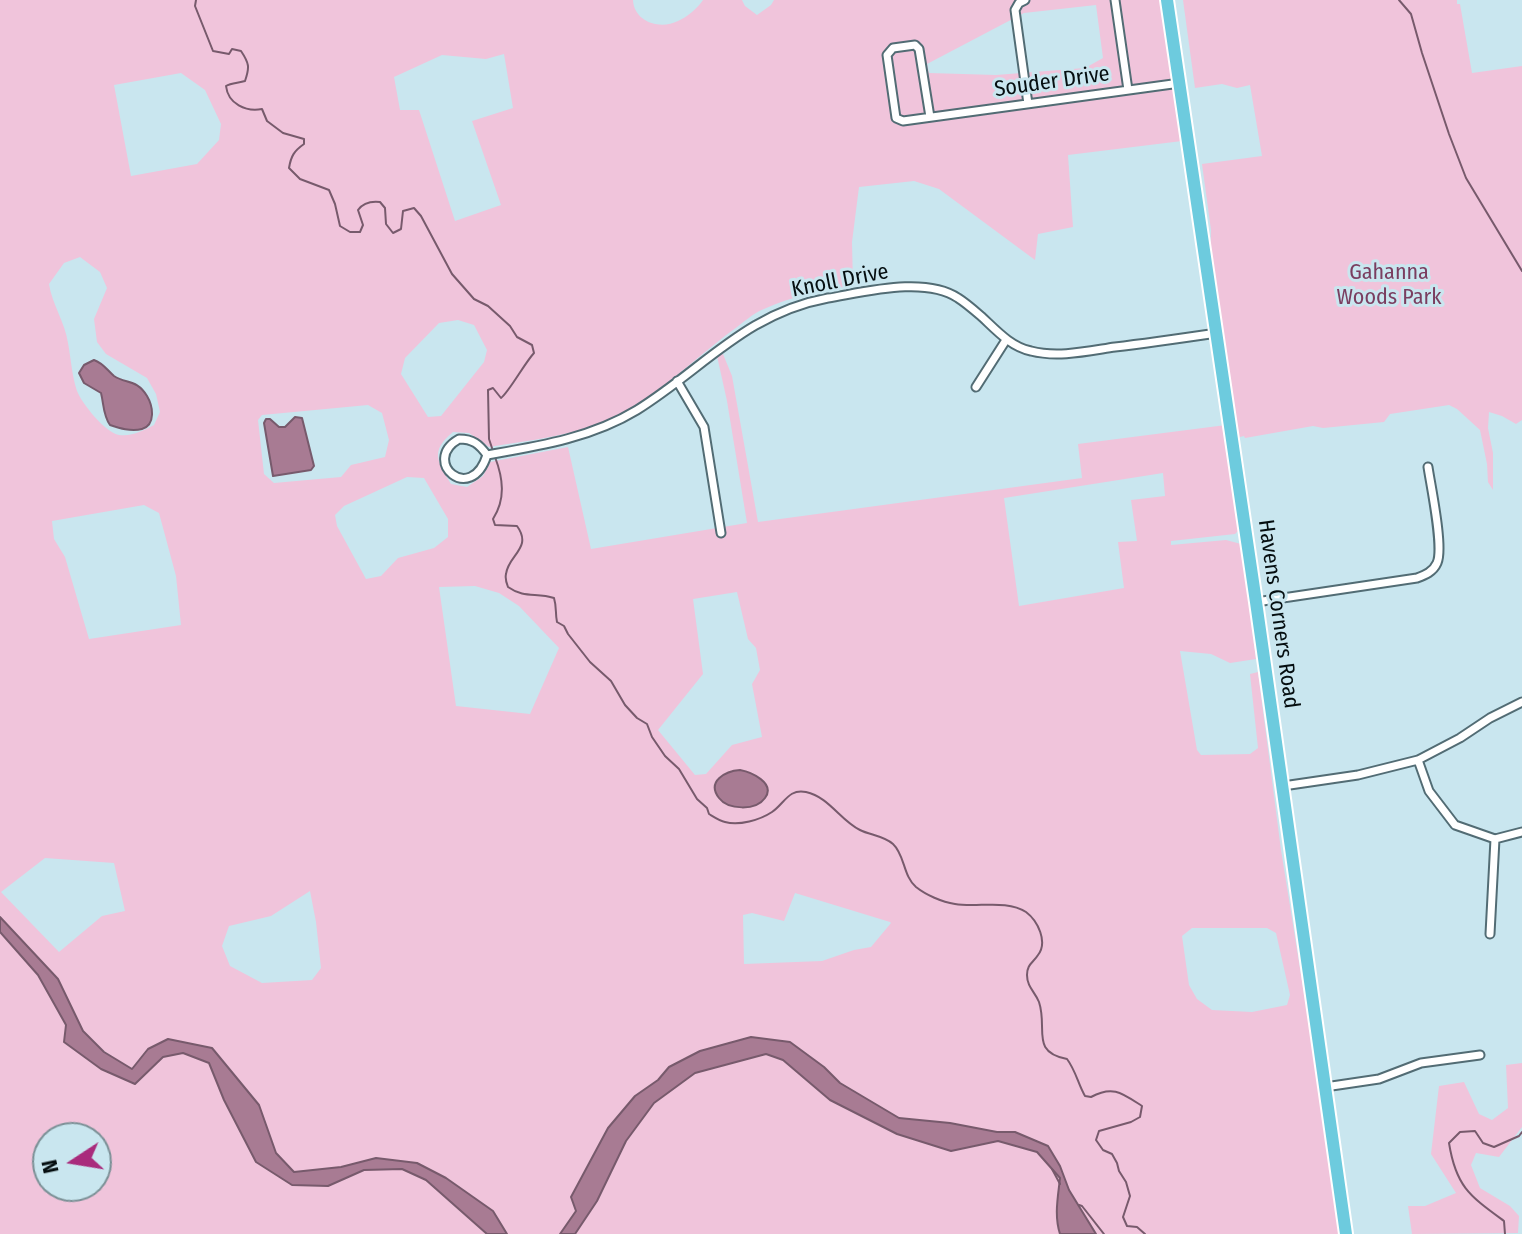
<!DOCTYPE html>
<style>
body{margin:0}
#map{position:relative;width:1522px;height:1234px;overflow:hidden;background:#c9e6ef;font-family:"Fira Sans Condensed",sans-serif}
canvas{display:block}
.north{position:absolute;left:32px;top:1122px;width:80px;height:80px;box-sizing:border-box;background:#c9e6ef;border:2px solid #7b9096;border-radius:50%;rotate:258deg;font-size:22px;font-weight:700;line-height:32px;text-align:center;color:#050e10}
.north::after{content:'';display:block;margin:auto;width:28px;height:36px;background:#a92b7c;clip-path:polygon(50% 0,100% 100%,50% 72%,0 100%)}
</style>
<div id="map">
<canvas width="1522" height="1234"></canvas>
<div class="north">N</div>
</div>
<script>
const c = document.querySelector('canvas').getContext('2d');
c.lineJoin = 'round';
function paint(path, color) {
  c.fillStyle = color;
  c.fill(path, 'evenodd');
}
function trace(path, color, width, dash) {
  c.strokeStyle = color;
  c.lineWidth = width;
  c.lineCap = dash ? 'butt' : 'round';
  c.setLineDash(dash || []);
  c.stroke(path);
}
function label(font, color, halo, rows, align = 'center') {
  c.font = font + ' "Fira Sans Condensed",sans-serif';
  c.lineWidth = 6;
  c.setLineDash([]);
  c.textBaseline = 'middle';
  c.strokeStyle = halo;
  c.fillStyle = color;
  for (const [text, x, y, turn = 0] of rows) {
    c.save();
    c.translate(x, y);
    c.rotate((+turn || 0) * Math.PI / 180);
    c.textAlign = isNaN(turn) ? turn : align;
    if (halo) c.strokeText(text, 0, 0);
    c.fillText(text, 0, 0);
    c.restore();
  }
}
const green = new Path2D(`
 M0,0H633C634,22 660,30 678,21C687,17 698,8 703,0H742L745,6L757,15L771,5L774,0H1160L1182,141L1068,155L1073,227L1038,234L1035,260L939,189L914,181L859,187L852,242L853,285C823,291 792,296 764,309C753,313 743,323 733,330C695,358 657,397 614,417C575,436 531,440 489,447L469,433L453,432C430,451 437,461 451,484L467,487L483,476L490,462L568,447L591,549L747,523L727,401L717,356L723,354L732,376L758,522L1082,478L1078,444L1226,425L1239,530L1235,534L1171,541V545L1226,540L1241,544L1256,659L1230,663L1211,654L1180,651L1197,750L1201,755L1250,754L1258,748L1250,674L1258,672L1281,850L1321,1099L1339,1234H1096L1069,1190L1060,1166L1015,1132H997L950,1123L899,1118L840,1083L824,1067L790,1042L669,1067L658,1080L635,1096L576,1211L560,1234H507L493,1211L446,1178L376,1158L341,1167L294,1172L276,1153L259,1105L212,1048L148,1049L132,1070L104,1051L83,1031L58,979L0,917ZM1096,5L1103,58L1085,68L996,75L929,73L927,64L1024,13ZM504,54L513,108L472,121L501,205L455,221L419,110H400L394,77L442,55L486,59ZM181,73L205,90L221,124L219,140L197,164L131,176L114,85ZM80,257L100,272L107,288L94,319L97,342L106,354L147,378L156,394L160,412L154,425C144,430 132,437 119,435C106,433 82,404 77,391C72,376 71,359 68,343C65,322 52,304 49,284L64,263ZM458,320L474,325L487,350L484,362L441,416L428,417L401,374L405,358L439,323ZM368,405L382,413L389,440L385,457L351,465L341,477L274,483L264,474L258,420L262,415ZM1163,473L1165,496L1131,500L1137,541L1118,542L1124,588L1019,606L1004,498ZM407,477L424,478L448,519V537L434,548L398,558L381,576L366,579L337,526L335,515L344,506ZM144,505L159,513L176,576L181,625L89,639L65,557L54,539L52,521ZM475,586L499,593L519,606L559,648L530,714L456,706L439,587ZM737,592L748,639L756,648L760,670L752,684L762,737L732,745L706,774L695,775L658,730L703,674L693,599ZM45,858L114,863L125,911L102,916L59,952L1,892ZM310,891L316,922L321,968L312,980L262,983L230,966L222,946L229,926L271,916ZM795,893L890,922L891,923L871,947L854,950L822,961L744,964L743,915L752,913L784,921ZM1192,928H1267L1276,933L1290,995L1287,1005L1252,1012L1212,1010L1197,999L1189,985L1182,936Z
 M1183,0H1457V4H1460L1472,73L1522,66V420L1516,424L1502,416L1489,412L1488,428L1493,453V490L1488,482L1487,464L1480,430L1457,409L1449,405L1390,414L1384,422L1323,428L1313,426L1245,438L1244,436L1240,437L1237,440L1210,263L1211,230L1202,164L1262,156L1250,85L1237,88L1222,84L1195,88Z
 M0,932L38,975L66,1026L135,1084L163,1057L183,1053L209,1063L224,1100L256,1162L292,1185L328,1186L364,1170L402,1169L426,1180L487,1234H0ZM48,1138H96V1186H48Z
 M766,1054L783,1060L801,1075L865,1118L897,1134L951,1151L998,1141L1037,1152L1060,1178C1058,1197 1054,1216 1060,1234H575L597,1201L626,1141L654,1103L695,1073Z
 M1522,1063V1127L1499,1157L1476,1153L1471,1165L1480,1188L1510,1206L1519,1216L1518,1233L1412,1234L1408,1206H1425L1456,1193L1431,1154L1439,1086L1464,1082L1479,1114L1492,1120L1508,1108L1506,1065Z`);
const water = new Path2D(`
 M94,360C103,363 107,370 114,376C126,384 137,379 147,396C153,406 156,425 142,429C131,432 119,428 110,425C103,415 104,405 101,393L84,383L79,373L84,365Z
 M295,417L302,418L314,466L311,470L273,476L264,423L266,419H270L279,427H285Z
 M740,770C751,772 776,783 765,798C756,811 728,810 719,798C706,781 726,771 740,770Z
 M0,917L58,979L83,1031L104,1052L132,1069L148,1049L168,1039L212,1048L259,1105L276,1153L294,1172L341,1167L376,1158L417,1163L446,1178L493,1211L507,1234H487L426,1180L402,1169L364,1170L328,1186L292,1185L256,1162L224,1100L209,1063L183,1053L163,1057L135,1084L101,1069L64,1042L66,1025L38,975L0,932Z
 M751,1037L790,1042L824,1067L840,1083L899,1118L950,1123L997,1132H1015L1048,1146L1060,1166L1069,1190L1096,1234H1060C1054,1215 1058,1197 1060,1178L1037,1152L998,1141L951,1151L897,1134L830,1100L783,1060L766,1054L695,1073L654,1103L626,1141L597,1201L575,1234H560L576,1211L571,1197L608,1128L635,1096L658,1080L669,1067L700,1051Z`);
const stream = new Path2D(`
 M196,0L195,6L213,51L229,54L232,49L241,51C249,63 250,67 245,81C239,83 231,83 226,86C228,104 246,112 262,109L267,121L283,133L304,139V144C294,151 291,156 289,168L300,179L329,190L335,204L340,226L350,232H360L363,225L358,210C363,203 371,201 380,202L385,208L386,224L393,233L401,229L403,211L414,208L421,216L452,274L474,299L488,306L510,326L517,337L532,345L534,353C524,364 509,392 501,398L493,388L488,390L489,439L493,451
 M1399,0L1411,14L1422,53L1449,134L1466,178L1522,271
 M495,457C503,478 506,499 493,519L495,525L517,526C533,548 508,555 506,574C505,578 506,582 508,587C525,599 536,592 554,598C557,608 555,613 557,622L564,626L568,634L590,662L611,681L625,705L637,718L647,724L652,737L665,756L679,769L697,799L707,808L709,814C714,817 720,821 725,822C739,826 760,820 772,812C784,804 789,788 806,792C829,797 840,820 860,830C870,835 884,836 893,844C905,855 903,876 916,887C926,895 942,902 955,904C977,908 1006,899 1026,912C1038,921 1048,942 1038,955C1033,963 1027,964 1027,975C1027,987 1035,992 1039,1002C1048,1029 1030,1052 1067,1059C1076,1071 1078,1084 1085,1096L1091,1097C1113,1085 1122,1093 1142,1106L1140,1117L1131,1122L1099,1131L1096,1140L1103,1150L1112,1154L1117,1163L1119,1171L1126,1182L1130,1196L1123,1217L1127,1226L1137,1227L1145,1234
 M1052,1169L1060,1184
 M1079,1205L1082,1206L1104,1234
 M1505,1234L1504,1221C1470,1196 1456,1187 1449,1143L1460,1132L1475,1131L1483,1143L1494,1147L1519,1136L1522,1132`);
const street = new Path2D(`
 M1025,0L1019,3L1015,10L1028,104
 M1115,0L1128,90
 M930,117L919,49L915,45L893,48L887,55L896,118L903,121L1180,83
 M677,381L704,427L721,533
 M976,387L1006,340
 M459,439C473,439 479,444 487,455C471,506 420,461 459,439Z
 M487,455C539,446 591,438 637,410C703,369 746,313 828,298C865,292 925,276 958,298C966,303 975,311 982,317C996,330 1011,347 1031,351C1058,358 1088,351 1115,347C1149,343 1183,338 1217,333
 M1256,602L1417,578C1425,575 1433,572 1437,563C1444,548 1431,487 1428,467
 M1418,760L1429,791L1455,825L1495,839L1522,832
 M1283,786L1358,775L1418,760L1460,738L1490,718L1522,702
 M1490,934L1495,839
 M1325,1087L1379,1079L1421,1063L1480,1055`);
const primary = new Path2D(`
 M1167,0L1256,602L1346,1234`);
const streetNames = [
 ["Souder Drive",1052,82,-8],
 ["Knoll Drive",840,281,-11],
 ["Havens Corners Road",1278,614,82]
];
const parkNames = [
 ["Gahanna",1389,273],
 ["Woods Park",1389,298]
];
paint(green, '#f0c4db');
paint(water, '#a87b93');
trace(water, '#775a6c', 2);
trace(stream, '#775a6c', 2);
trace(street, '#526c74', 11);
trace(primary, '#fff', 16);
trace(street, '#fff', 7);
trace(primary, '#6dcbde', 12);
label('22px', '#050e10', '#c9e6ef', streetNames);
label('22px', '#7a3e60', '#c9e6ef', parkNames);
</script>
